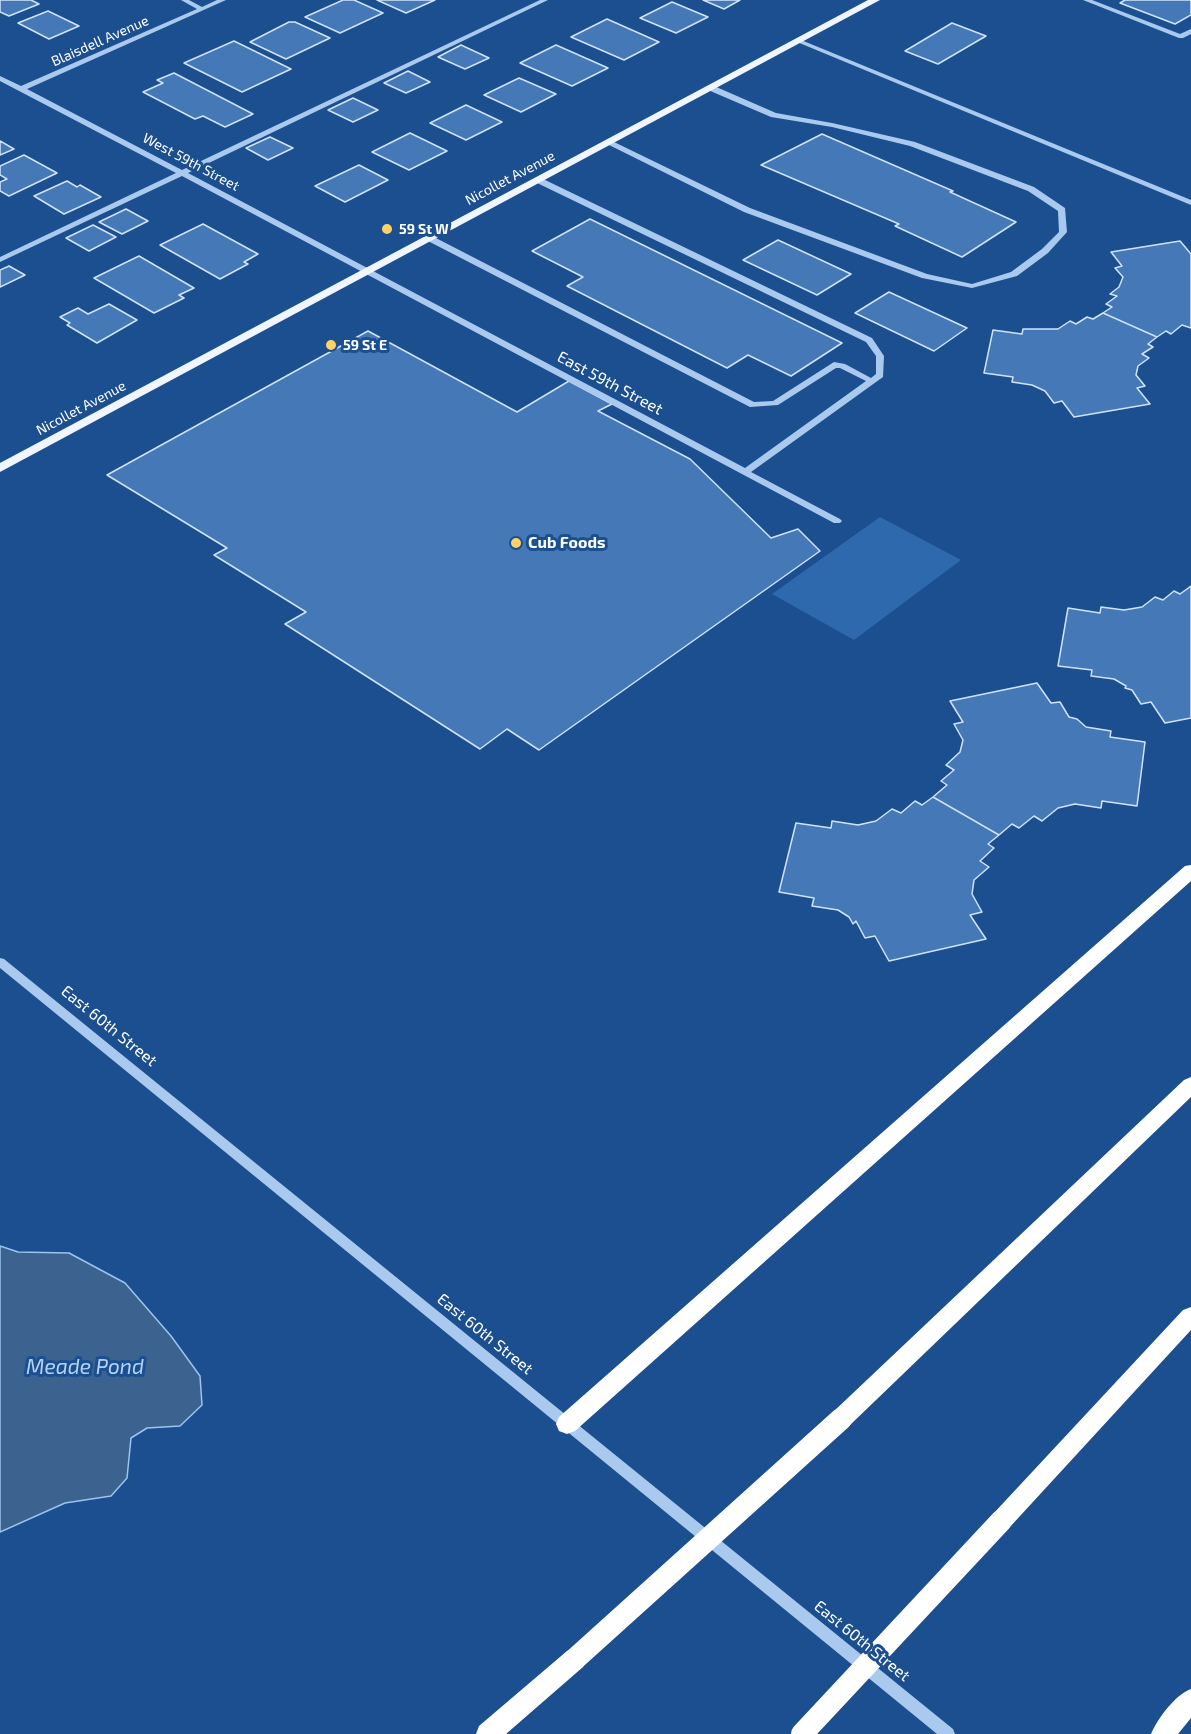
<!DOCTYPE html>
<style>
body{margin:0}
canvas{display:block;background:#1b4f8f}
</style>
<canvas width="1191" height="1734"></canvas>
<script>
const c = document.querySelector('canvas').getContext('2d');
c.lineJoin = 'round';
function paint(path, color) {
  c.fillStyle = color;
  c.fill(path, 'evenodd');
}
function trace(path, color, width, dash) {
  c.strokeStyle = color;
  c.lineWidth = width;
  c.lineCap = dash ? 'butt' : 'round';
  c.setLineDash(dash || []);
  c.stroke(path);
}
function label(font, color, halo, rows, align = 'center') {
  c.font = font + ' "Exo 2",sans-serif';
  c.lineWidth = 6;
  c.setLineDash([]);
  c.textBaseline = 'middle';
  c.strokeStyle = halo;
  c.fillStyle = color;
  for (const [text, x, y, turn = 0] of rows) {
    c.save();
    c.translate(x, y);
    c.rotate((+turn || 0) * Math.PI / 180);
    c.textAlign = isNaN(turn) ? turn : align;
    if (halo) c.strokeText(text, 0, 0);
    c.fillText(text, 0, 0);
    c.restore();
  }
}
const green = new Path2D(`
 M880,517L961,560L854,640L772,594Z`);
const water = new Path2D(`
 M0,1246L18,1252L69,1253L125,1283L171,1336L200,1376L202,1405L180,1426L147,1428L131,1438L127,1478L111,1496L65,1503L0,1532Z`);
const building = new Path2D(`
 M0,0H31L39,4L9,16L0,12Z
 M343,0H354L383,13L340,33L305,17Z
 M377,0H435L406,13Z
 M703,0H740L724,9Z
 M1125,0H1191V15L1175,24L1120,3Z
 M672,2L708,17L676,33L640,18Z
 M48,11L79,26L49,39L18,23Z
 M607,19L659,42L624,60L571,37Z
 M289,22H295L330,38L286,59L250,42Z
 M952,23L986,36L938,64L905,51Z
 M234,41L291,69L242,92L184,63Z
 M461,45L489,58L465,69L438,57Z
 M556,45L608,68L572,86L520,63Z
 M408,71L430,82L406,93L384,83Z
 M174,73L253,114L225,127L203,116L195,119L143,92L163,83L157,80Z
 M519,78L556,94L521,112L484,95Z
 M353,98L378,110L353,122L328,110Z
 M466,105L502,122L466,140L430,123Z
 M410,133L447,151L409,170L372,152Z
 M822,134L953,191L950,192L1016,222L962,257L895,226L899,224L761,165Z
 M270,137L293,148L268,160L246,148Z
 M0,141L14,149L0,155Z
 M24,155L57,173L9,196L0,191V182L7,179L0,175V166Z
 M359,165L388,180L345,202L315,186Z
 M67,181L77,187L80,185L101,197L64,214L34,196Z
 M126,209L148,221L122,234L99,222Z
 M590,219L842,343L791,376L748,355L727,368L567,286L583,277L532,251Z
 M203,224L258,254L244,262L248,264L220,279L160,245Z
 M93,225L116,237L89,251L66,238Z
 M778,240L851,274L817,295L743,260Z
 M1180,241L1191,254V328L1182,325L1171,334L1166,331L1157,337L1103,313L1112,307L1106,304L1117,296L1110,294L1119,287L1123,277L1115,268L1122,266L1111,252Z
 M139,256L194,288L179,295L184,298L154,313L94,278Z
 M9,266L25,275L0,287V270Z
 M889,292L967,328L934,351L855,313Z
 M109,304L137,320L97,343L67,325L70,323L60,317L78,308L88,314Z
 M1103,313L1157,337L1148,344L1153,347L1142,354L1149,358L1138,366L1136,375L1145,386L1137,388L1150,404L1074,417L1062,401L1054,403L1045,391L1032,385L1012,382L1013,377L984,373L993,330L1022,334L1023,329H1058L1070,321L1076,324L1087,317L1093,319Z
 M368,331L517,412L569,381L612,404L598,411L690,459L771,538L798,529L820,551L539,750L507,729L480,749L285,624L306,612L214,555L227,548L107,475Z
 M1191,586V718L1165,723L1151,702L1141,704L1132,690L1125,688L1126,686L1114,679L1091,676L1092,670L1058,666L1068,608L1100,613L1101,607L1124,610L1142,607L1155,597L1163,600L1174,591L1180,594Z
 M1037,683L1051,703L1060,702L1069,717L1077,719L1086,727L1111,731L1110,737L1145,742L1137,806L1102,801L1101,808L1075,804L1058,808L1042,821L1034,816L1019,828L1012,824L999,835L933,797L947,785L941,781L954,770L946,765L960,752L963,740L954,724L963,722L950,701Z
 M933,797L999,835L988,844L994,848L980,861L989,867L974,880L972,894L982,912L970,915L986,939L889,961L875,936L865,938L856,921L853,924L849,917L838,910L812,906L814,898L779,892L796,823L831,828L832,821L858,825L876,821L892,809L901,813L915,801L922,805Z`);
const minor = new Path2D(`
 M181,0H189L202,7L217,0H226L27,89L182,170L540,0H548L188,173L745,468L866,381L840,368H836L778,405L750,407L426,240V236H432L754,402L773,401L834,362L845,364L871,378L876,374V356L866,342L535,182V178H541L872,338L884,356L883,377L751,472L840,519L842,521L840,523H834L182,176L0,262V257L176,173L0,81V76L21,86L197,9Z
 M1083,0H1092L1180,34L1191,29V34L1183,38H1179Z
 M797,40H801L1191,200V205L797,42Z
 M708,86H714L776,113L832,123L915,142L1034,187L1065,208L1067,232L1048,253L1017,276L972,288L922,278L744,212L605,143L612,141L750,208L927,274L972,284L1011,272L1042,249L1059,232L1058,211L1028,191L910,146L832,127L771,117L708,90Z
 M0,958L4,959L953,1729L955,1734H937L0,968Z`);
const major = new Path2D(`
 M868,0H880L0,472V463Z`);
const highway = new Path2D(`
 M1191,865V881L575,1431L567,1434L559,1431L556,1424L559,1417L1185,866Z
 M1191,1077V1097L849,1426L841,1429L833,1426L830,1419L833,1412L1184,1080Z
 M1191,1307V1330L1009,1528L1001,1531L993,1528L990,1521L993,1514L1183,1310Z
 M575,1648L583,1651L587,1659L583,1667L506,1734H476L479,1726L567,1651Z
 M1191,1689V1718L1178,1734H1151C1158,1718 1175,1695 1191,1689Z`);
const highwayBridge = new Path2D(`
 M575,1659L841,1419
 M802,1734L1001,1521`);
const markers = [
 [387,229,6,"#ffd166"],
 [331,345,6,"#ffd166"],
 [516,543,6,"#ffd166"]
];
const farStreetnames = [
 ["Blaisdell Avenue",100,41,-24],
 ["West 59th Street",191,162,28],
 ["Nicollet Avenue",510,178,-28],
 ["Nicollet Avenue",81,408,-28]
];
const farPoinames = [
 ["59 St W",399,229],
 ["59 St E",343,345]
];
const streetNames = [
 ["East 59th Street",610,383,28],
 ["East 60th Street",109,1026,39],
 ["East 60th Street",485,1334,39],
 ["East 60th Street",862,1641,39]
];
const poiNames = [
 ["Cub Foods",528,543]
];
const nearWaternames = [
 ["Meade Pond",85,1367]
];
paint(green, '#2e69ad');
paint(water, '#3c6290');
trace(water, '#9cc4f0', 1.5);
paint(building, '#4478b7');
trace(building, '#cfe3fa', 1.5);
paint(minor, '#a9c9ee');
paint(major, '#f0f6ff');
paint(highway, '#fff');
trace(highwayBridge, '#fff', 22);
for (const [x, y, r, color] of markers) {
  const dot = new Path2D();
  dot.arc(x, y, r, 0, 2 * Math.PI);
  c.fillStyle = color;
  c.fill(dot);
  trace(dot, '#1b4f8f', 2);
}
label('14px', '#fff', '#1b4f8f', farStreetnames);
label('bold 14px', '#fff', '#1b4f8f', farPoinames, 'left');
label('16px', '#fff', '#1b4f8f', streetNames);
label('bold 16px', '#fff', '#1b4f8f', poiNames, 'left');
label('italic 21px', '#b5d3f5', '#1b4f8f', nearWaternames);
</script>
